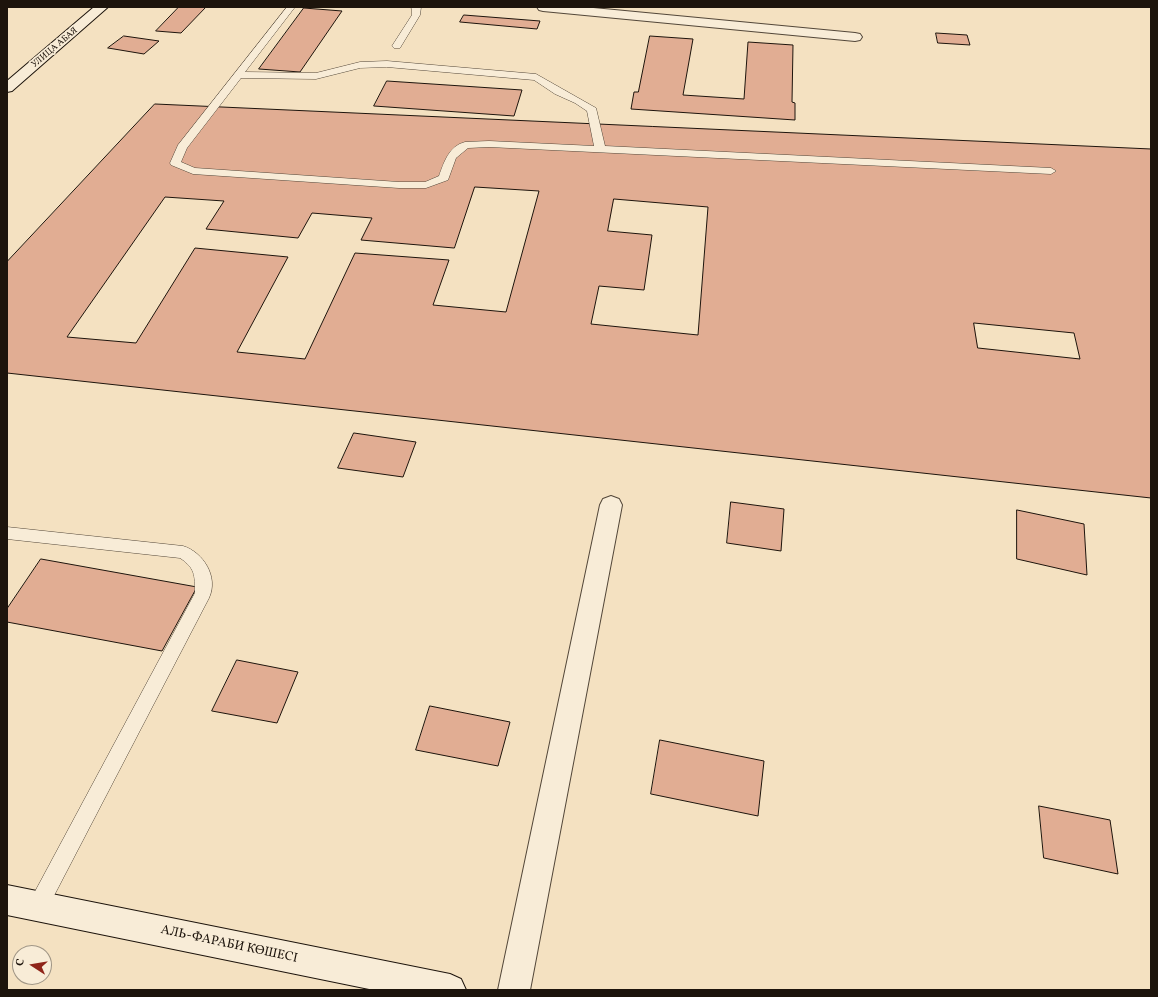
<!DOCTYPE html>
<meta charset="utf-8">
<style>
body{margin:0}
#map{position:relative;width:1158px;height:997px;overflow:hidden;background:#f4e1c1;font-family:Vollkorn,serif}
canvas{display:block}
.frame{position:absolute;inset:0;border:8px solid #1d140c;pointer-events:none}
.north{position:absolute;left:12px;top:945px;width:40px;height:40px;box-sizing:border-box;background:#f8ecd7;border:1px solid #a09686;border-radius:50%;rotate:282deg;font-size:11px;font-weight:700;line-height:16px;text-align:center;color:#1d140c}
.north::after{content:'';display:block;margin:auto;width:14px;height:18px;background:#8f2418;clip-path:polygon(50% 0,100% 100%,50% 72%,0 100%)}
</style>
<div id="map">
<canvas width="1158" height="997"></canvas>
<div class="frame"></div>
<div class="north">С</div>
</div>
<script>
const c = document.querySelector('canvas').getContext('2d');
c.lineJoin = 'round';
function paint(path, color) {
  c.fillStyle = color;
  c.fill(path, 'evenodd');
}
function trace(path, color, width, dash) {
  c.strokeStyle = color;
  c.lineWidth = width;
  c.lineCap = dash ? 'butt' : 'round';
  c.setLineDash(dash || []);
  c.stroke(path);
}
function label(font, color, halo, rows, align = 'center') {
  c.font = font + ' Vollkorn,serif';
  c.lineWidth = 3.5;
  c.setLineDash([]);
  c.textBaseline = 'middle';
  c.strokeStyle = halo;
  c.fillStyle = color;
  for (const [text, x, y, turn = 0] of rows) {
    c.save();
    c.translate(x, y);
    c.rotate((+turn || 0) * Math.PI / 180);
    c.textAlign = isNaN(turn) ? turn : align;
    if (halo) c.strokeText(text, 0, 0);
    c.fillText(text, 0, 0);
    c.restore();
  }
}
const building = new Path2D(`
 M179,7H206L181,33L156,31Z
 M304,8L342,11L300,72L259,69Z
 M464,15L540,21L537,29L460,22Z
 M936,33L967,35L970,45L938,43Z
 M124,36L159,41L144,54L108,48Z
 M650,36L693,39L683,95L744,99L748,42L793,45L792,102L795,103V120L631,109L634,92H638Z
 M387,81L522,90L514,116L374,106Z
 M155,104L1151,149V498L7,373V262Z
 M475,187L539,191L506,312L433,305L449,260L355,253L305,359L237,352L288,257L195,248L136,343L67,337L165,197L224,201L206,229L298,238L312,213L372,218L361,240L454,248Z
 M614,199L708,207L698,335L591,324L599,286L644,290L652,235L608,231Z
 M974,323L1074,333L1080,359L978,348Z
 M354,433L416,442L403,477L338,468Z
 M731,502L784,509L781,551L727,543Z
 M1017,510L1084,524L1087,575L1017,559Z
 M41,559L197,587L162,651L7,622V609Z
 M237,660L298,672L277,723L212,711Z
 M430,706L510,722L498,766L416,750Z
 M660,740L764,761L758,816L651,794Z
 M1039,806L1110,820L1118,874L1044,858Z`);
const lane = new Path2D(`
 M287,7H295L245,72L316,73L360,62L387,61L536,74L596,108L605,146L1051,168L1056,171L1051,174L489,147L468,148L456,158L448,180L426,188H399L193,174L171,165L170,163L178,145ZM387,67L534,80L555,94L575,103L587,111L594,146L489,141L465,142C449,146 444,162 439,176L425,182H399L195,168L181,162L187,148L241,78L316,79L360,68Z
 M410,7H421L420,15L400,48H394L392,46L412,15V9Z
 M7,527L183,546C203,552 219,577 209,598L45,913L38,916L31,913L28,906L31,899L195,593C195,575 195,568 180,558L7,539Z`);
const street = new Path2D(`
 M537,7H583L855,33L860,34L862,37L860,40L855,41L543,11L539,10Z
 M611,496L619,499L622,505L530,990H498L600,505L603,499Z`);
const secondary = new Path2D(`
 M94,7H108L12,91L7,92V81Z
 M7,885L450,974L461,979L466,990H374L7,915Z`);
const farStreetnames = [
 ["УЛИЦА АБАЯ",55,48,-40]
];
const nearStreetnames = [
 ["АЛЬ-ФАРАБИ КӨШЕСІ",229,945,12]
];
paint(building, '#e1ad93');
trace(building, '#1d140c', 1);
trace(lane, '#534739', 1);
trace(street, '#534739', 2);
trace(secondary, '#1d140c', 2);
paint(lane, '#f8ecd7');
paint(street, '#f8ecd7');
paint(secondary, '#f8ecd7');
label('9px', '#1d140c', '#f8ecd7', farStreetnames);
label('13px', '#1d140c', '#f8ecd7', nearStreetnames);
</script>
